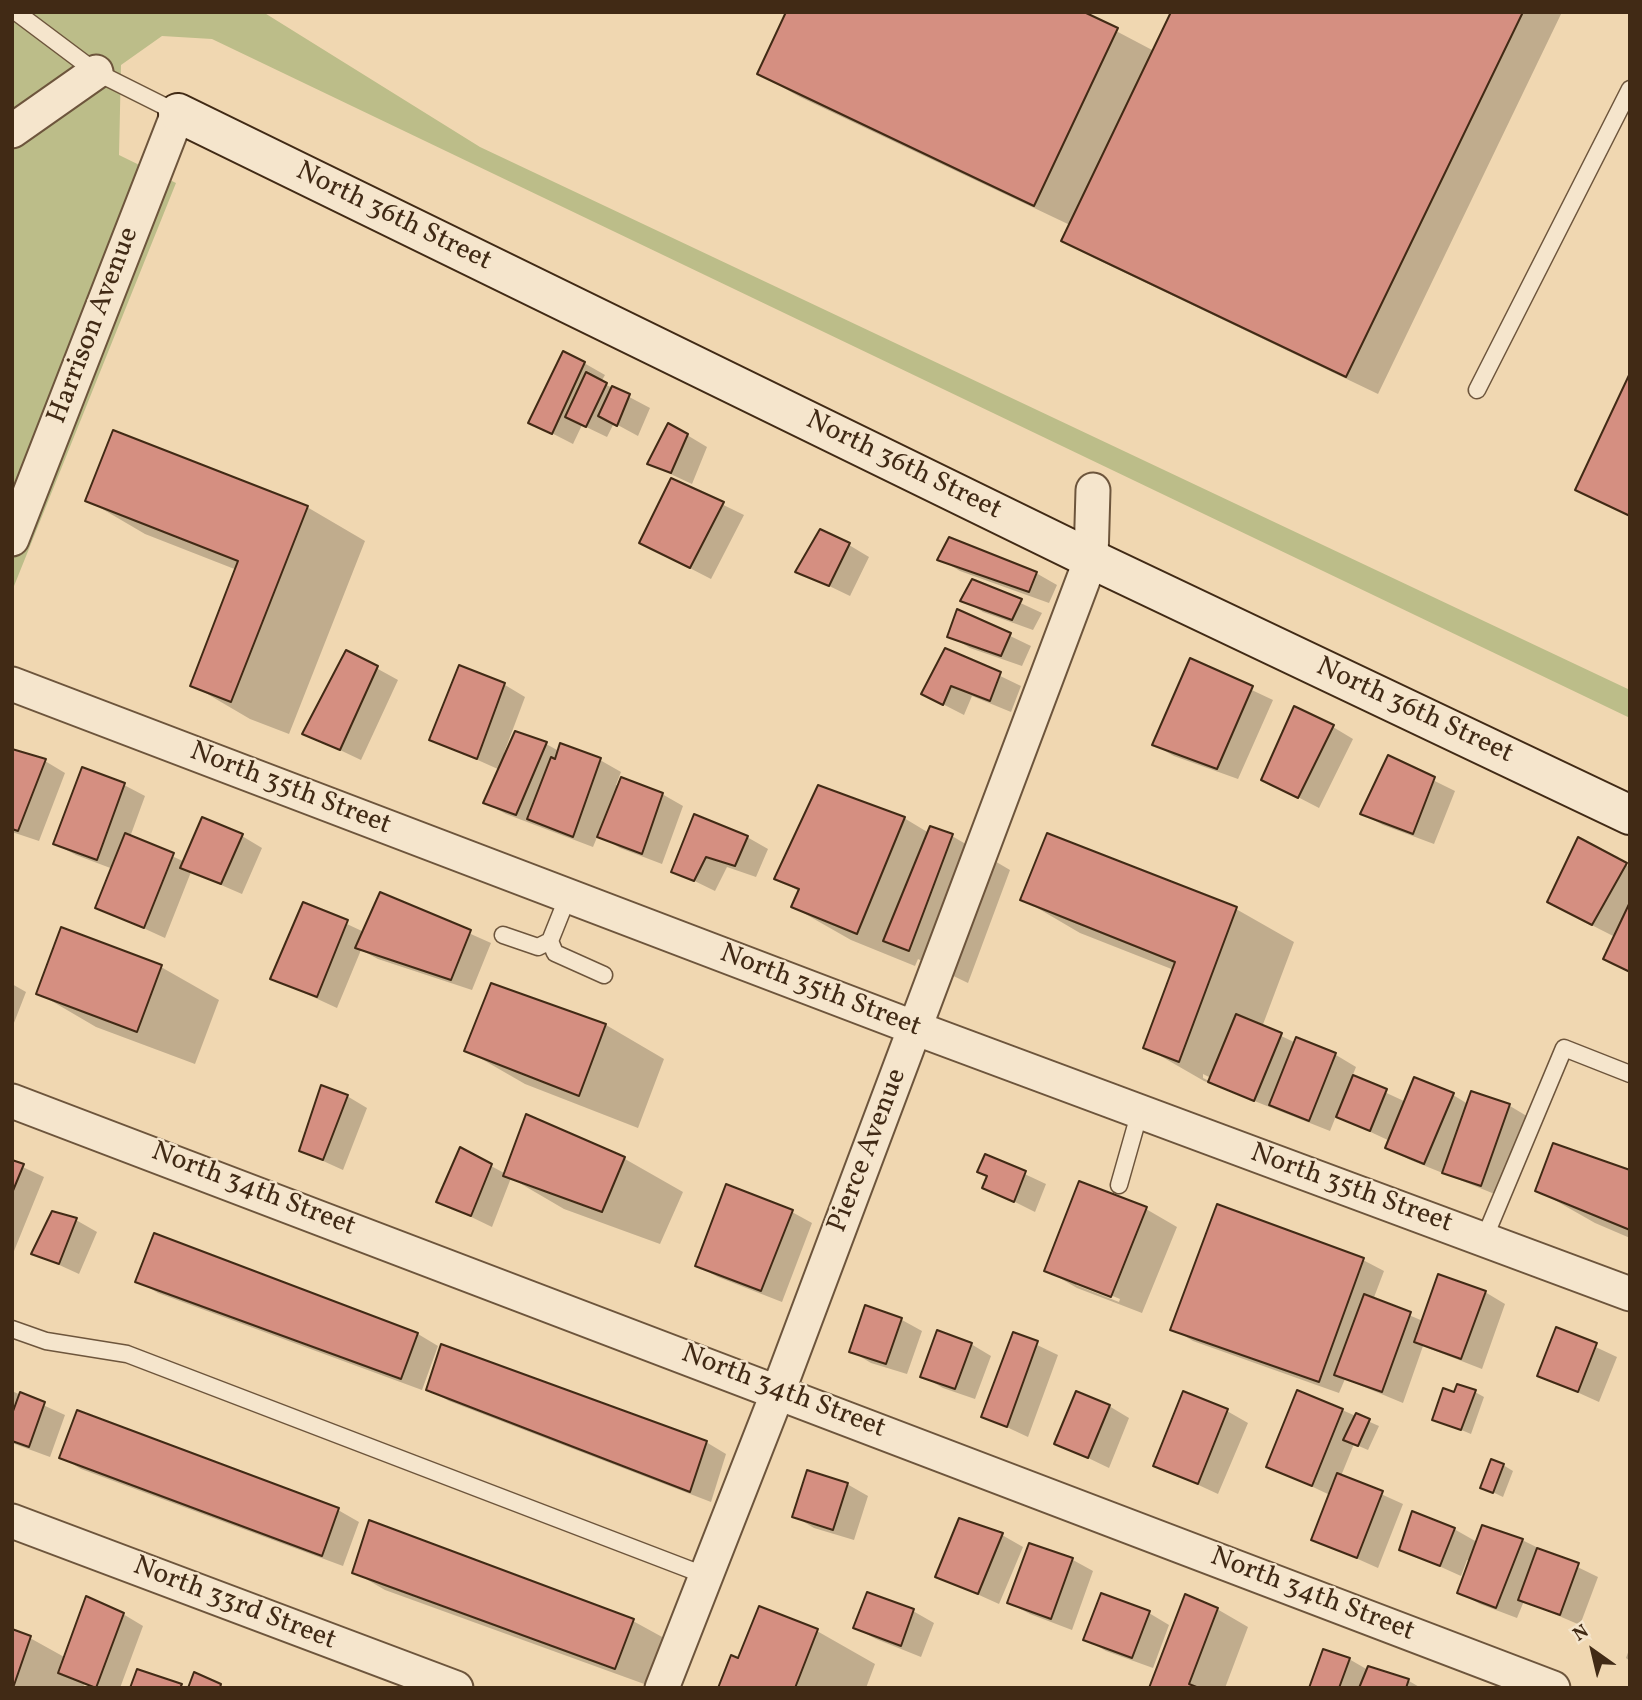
<!DOCTYPE html>
<style>
body{margin:0}
#map{position:relative;width:1642px;height:1700px;overflow:hidden;background:#f0d7b1;font-family:Vollkorn,serif}
canvas{display:block}
.frame{position:absolute;inset:0;border:14px solid #412a15;pointer-events:none}
.north{position:absolute;left:1558px;top:1616px;width:70px;height:70px;-webkit-text-stroke:5px #f5e5cc;paint-order:stroke;rotate:326deg;font-size:19px;font-weight:700;line-height:28px;text-align:center;color:#412a15}
.north::after{content:'';display:block;margin:auto;width:24px;height:32px;background:#412a15;clip-path:polygon(50% 0,100% 100%,50% 72%,0 100%)}
</style>
<div id="map">
<canvas width="1642" height="1700"></canvas>
<div class="frame"></div>
<div class="north">N</div>
</div>
<script>
const c = document.querySelector('canvas').getContext('2d');
c.lineJoin = 'round';
function paint(path, color) {
  c.fillStyle = color;
  c.fill(path, 'evenodd');
}
function trace(path, color, width, dash) {
  c.strokeStyle = color;
  c.lineWidth = width;
  c.lineCap = dash ? 'butt' : 'round';
  c.setLineDash(dash || []);
  c.stroke(path);
}
function label(font, color, halo, rows, align = 'center') {
  c.font = font + ' Vollkorn,serif';
  c.lineWidth = 5;
  c.setLineDash([]);
  c.textBaseline = 'middle';
  c.strokeStyle = halo;
  c.fillStyle = color;
  for (const [text, x, y, turn = 0] of rows) {
    c.save();
    c.translate(x, y);
    c.rotate((+turn || 0) * Math.PI / 180);
    c.textAlign = isNaN(turn) ? turn : align;
    if (halo) c.strokeText(text, 0, 0);
    c.fillText(text, 0, 0);
    c.restore();
  }
}
const green = new Path2D(`
 M12,12H263L480,147L1630,690V718L212,39L162,36L121,65L119,155L176,183L12,591Z`);
const shadow = new Path2D(`
 M1080,12L1154,51L1173,12H1562L1378,394L1094,258L1063,240L1070,225L800,97L759,74Z
 M584,363L605,375L601,382L650,408L638,436L614,423L607,437L582,425L573,444L530,422Z
 M1630,377V517L1577,489Z
 M687,435L707,447L692,484L649,464Z
 M672,480L744,515L711,579L641,543Z
 M87,500L307,507L365,541L289,734L250,719L192,685L237,570L145,534Z
 M849,545L869,557L850,596L798,571Z
 M940,559L1036,573L1057,585L1049,603L960,571Z
 M973,581L1042,613L1033,630L983,612L963,600Z
 M958,611L1031,646L1022,666L970,648L950,636Z
 M946,650L1021,686L1011,712L972,696L964,715L923,694Z
 M347,652L398,680L361,760L304,733Z
 M1190,661L1273,700L1238,779L1174,756L1154,745Z
 M460,668L505,685L525,697L504,753L546,744L559,751L561,745L600,760L621,772L616,785L662,794L683,806L662,864L620,848L598,835L593,847L506,814L485,803L500,770L431,739Z
 M1333,727L1353,739L1319,808L1263,779Z
 M12,751L45,761L65,773L39,841L12,832Z
 M1388,758L1455,791L1434,844L1383,825L1362,814Z
 M124,785L145,796L130,837L185,862L242,836L262,848L242,894L191,872L165,938L97,907L113,869L76,855L55,844Z
 M904,818L929,833L952,836L1010,870L968,983L918,959L915,966L851,940L793,907L800,892L776,878Z
 M747,837L768,849L756,877L727,867L715,891L674,871Z
 M1579,839L1630,867V970L1615,937L1570,914Z
 M381,894L491,943L472,990L378,959L361,950L337,1008L272,978L304,904L364,932Z
 M1022,899L1236,909L1294,942L1262,1027L1296,1043L1297,1040L1336,1055L1356,1067L1352,1077L1406,1102L1453,1095L1468,1104L1472,1093L1510,1106L1530,1118L1502,1197L1408,1159L1387,1147L1390,1141L1336,1116L1330,1131L1204,1081L1145,1047L1174,970L1080,933ZM1203,1074L1211,1078V1082L1203,1078Z
 M62,930L161,967L219,1000L195,1064L96,1027L38,993Z
 M12,984L26,992L12,1028Z
 M492,986L606,1025L664,1059L638,1128L525,1084L466,1050Z
 M347,1096L367,1108L343,1170L301,1151Z
 M527,1116L625,1159L683,1192L660,1244L564,1209L511,1178L492,1227L438,1201L491,1166L506,1174Z
 M986,1156L1046,1184L1035,1212L985,1187L989,1177Z
 M12,1162L44,1177L12,1256Z
 M1630,1172V1238L1595,1223L1537,1190Z
 M1146,1209L1177,1227L1142,1313L1077,1288L1046,1270ZM1076,1281L1120,1299L1119,1302L1076,1285Z
 M792,1212L812,1223L782,1302L718,1277L697,1266Z
 M53,1213L76,1220L97,1232L79,1274L33,1253Z
 M1363,1260L1384,1271L1373,1300L1423,1321L1485,1292L1505,1304L1482,1369L1423,1346L1403,1403L1345,1379L1339,1393L1193,1341L1173,1329Z
 M138,1281L418,1334L438,1346L422,1390L158,1293Z
 M866,1307L902,1320L922,1331L907,1374L871,1363L851,1351Z
 M1557,1329L1617,1357L1599,1402L1539,1375Z
 M1014,1334L1058,1355L1028,1437L983,1416Z
 M971,1344L991,1356L975,1399L943,1388L922,1376Z
 M428,1389L706,1442L726,1454L711,1502L449,1401Z
 M12,1391L65,1415L50,1457L12,1443Z
 M1475,1392L1484,1397L1471,1434L1435,1419L1455,1394Z
 M1109,1406L1129,1418L1109,1468L1057,1443Z
 M1342,1410L1379,1426L1368,1450L1354,1444L1341,1476L1403,1504L1378,1568L1313,1539L1330,1495L1268,1466Z
 M1227,1411L1248,1423L1218,1494L1155,1465Z
 M61,1457L338,1510L359,1522L343,1566L81,1469Z
 M1503,1465L1513,1471L1503,1497L1482,1487Z
 M847,1484L868,1496L854,1540L814,1528L794,1516Z
 M960,1520L1002,1535L1023,1547L999,1604L937,1576Z
 M1454,1529L1477,1542L1522,1540L1598,1577L1580,1625L1524,1601L1517,1618L1480,1604L1459,1592L1470,1561L1467,1560L1461,1576L1401,1549Z
 M1030,1545L1073,1560L1093,1571L1072,1630L1030,1614L1009,1603Z
 M354,1572L633,1621L664,1638L647,1685L385,1590Z
 M1217,1609L1248,1627L1225,1688H1151Z
 M913,1611L934,1623L921,1657L876,1639L855,1628Z
 M1149,1613L1169,1625L1153,1668L1106,1651L1085,1639Z
 M123,1614L143,1626L120,1688L84,1685L83,1688H12L30,1638L66,1658Z
 M817,1631L875,1664L866,1688H720L739,1660Z
 M1630,1647V1661L1626,1658Z
 M1349,1659L1368,1670L1369,1668L1409,1681L1421,1688H1311Z`);
const building = new Path2D(`
 M786,12H1084L1118,28L1034,206L757,74Z
 M1171,12H1523L1346,377L1061,241Z
 M563,351L585,362L552,434L528,423Z
 M586,372L607,383L586,427L565,417Z
 M1630,373V516L1575,490Z
 M612,386L630,394L617,426L598,416Z
 M668,423L688,434L671,473L647,464Z
 M113,430L308,506L231,702L190,686L238,561L85,501Z
 M671,478L724,502L690,568L639,543Z
 M820,529L850,543L829,586L795,572Z
 M949,537L1037,572L1029,592L937,560Z
 M972,579L1022,599L1012,620L960,601Z
 M957,609L1011,633L1001,656L947,637Z
 M945,648L1001,672L990,701L951,686L943,705L921,694Z
 M346,650L378,666L340,750L302,734Z
 M1190,658L1253,686L1217,769L1152,745Z
 M459,665L505,683L477,759L429,740Z
 M1294,706L1334,725L1298,798L1261,780Z
 M515,731L547,742L516,815L483,803Z
 M560,743L601,758L573,837L527,819L551,757L555,759Z
 M12,749L46,759L18,831L12,829Z
 M1388,755L1435,777L1413,834L1360,814Z
 M82,767L125,783L97,860L53,844Z
 M621,777L663,793L642,854L597,837Z
 M818,785L905,817L857,934L791,907L799,889L774,879Z
 M694,814L748,836L735,866L706,857L694,881L671,872Z
 M202,817L243,834L221,884L180,868Z
 M930,826L953,834L909,951L883,941Z
 M125,833L174,853L144,928L95,908Z
 M1047,833L1237,907L1179,1062L1143,1048L1175,962L1020,900Z
 M1578,837L1627,863L1592,925L1547,902Z
 M380,892L471,930L451,980L355,948Z
 M303,902L348,920L317,997L270,979Z
 M1630,902V972L1603,959Z
 M61,927L162,965L137,1032L36,994Z
 M491,983L606,1024L579,1096L464,1051Z
 M1236,1014L1282,1033L1254,1101L1208,1082Z
 M1296,1037L1336,1053L1309,1121L1269,1105Z
 M1353,1075L1387,1089L1370,1131L1336,1117Z
 M1414,1077L1454,1093L1424,1164L1385,1148Z
 M321,1085L348,1095L323,1160L299,1151Z
 M1471,1091L1510,1104L1481,1186L1442,1173Z
 M526,1114L625,1157L602,1212L503,1176Z
 M1553,1143L1630,1170V1230L1535,1191Z
 M460,1147L492,1164L471,1216L436,1202Z
 M985,1154L1026,1171L1014,1202L982,1188L987,1176L977,1172Z
 M12,1160L24,1164L12,1193Z
 M1079,1181L1147,1207L1111,1297L1044,1271Z
 M726,1184L793,1210L761,1291L695,1266Z
 M1217,1204L1364,1258L1319,1382L1170,1330Z
 M52,1211L77,1218L59,1264L31,1254Z
 M154,1233L418,1333L401,1379L135,1282Z
 M1438,1274L1486,1291L1461,1359L1414,1342Z
 M1364,1294L1411,1312L1382,1392L1334,1375Z
 M865,1305L902,1318L886,1364L849,1352Z
 M1556,1327L1597,1343L1578,1392L1537,1376Z
 M937,1330L972,1343L955,1389L920,1377Z
 M1013,1332L1038,1341L1007,1427L981,1417Z
 M441,1344L707,1441L690,1492L426,1390Z
 M1457,1384L1476,1390L1461,1430L1432,1420L1443,1388L1454,1392Z
 M1297,1390L1343,1409L1312,1486L1266,1467Z
 M1076,1391L1110,1405L1088,1458L1054,1444Z
 M1183,1391L1228,1409L1198,1484L1153,1466Z
 M20,1392L45,1402L29,1447L12,1441V1414Z
 M77,1410L339,1508L322,1556L59,1458Z
 M1356,1413L1370,1419L1358,1446L1343,1440Z
 M1491,1459L1504,1464L1493,1493L1480,1488Z
 M807,1470L848,1483L833,1530L792,1517Z
 M1337,1473L1383,1491L1357,1558L1311,1540Z
 M1412,1511L1455,1528L1440,1566L1399,1550Z
 M959,1518L1003,1533L978,1594L935,1577Z
 M369,1520L634,1619L615,1669L352,1573Z
 M1482,1525L1523,1539L1496,1608L1457,1593Z
 M1029,1543L1073,1558L1051,1619L1007,1603Z
 M1537,1548L1579,1563L1560,1615L1518,1600Z
 M867,1592L914,1609L901,1646L853,1628Z
 M1101,1593L1150,1611L1132,1658L1083,1640Z
 M1185,1594L1218,1608L1189,1684L1199,1688H1149Z
 M86,1596L124,1613L96,1688L58,1673Z
 M759,1606L818,1629L795,1688H718L731,1655L738,1658Z
 M12,1629L31,1636L13,1688H12Z
 M1323,1649L1350,1658L1339,1688H1309Z
 M1368,1666L1409,1679L1406,1688H1359Z
 M137,1669L182,1684L180,1688H130Z
 M194,1672L221,1684L220,1688H188Z`);
const lane = new Path2D(`
 M16,12L96,72L178,113
 M1477,390L1630,89
 M568,896L550,941L555,953L604,975
 M503,935L538,947L550,941
 M1119,1185L1140,1111
 M1484,1239L1564,1048L1630,1074
 M12,1329L46,1341L127,1354L704,1575`);
const street = new Path2D(`
 M12,131L96,72
 M12,539L178,113
 M12,684L915,1028L1630,1294
 M12,1101L1553,1688
 M12,1521L456,1688
 M662,1688L778,1392L1091,559L1093,490`);
const secondary = new Path2D(`
 M178,113L1091,559L1630,815`);
const streetNames = [
 ["North 36th Street",393,218,26],
 ["Harrison Avenue",95,326,-69],
 ["North 36th Street",903,467,26],
 ["North 36th Street",1414,712,25],
 ["North 35th Street",290,790,21],
 ["North 35th Street",820,992,21],
 ["Pierce Avenue",869,1151,-69],
 ["North 35th Street",1351,1190,20],
 ["North 34th Street",253,1191,21],
 ["North 34th Street",783,1393,21],
 ["North 34th Street",1312,1596,21],
 ["North 33rd Street",234,1605,21]
];
paint(green, '#bcbd89');
paint(shadow, '#0003');
paint(building, '#d58f81');
trace(building, '#412a15', 2);
trace(lane, '#6d553c', 19);
trace(street, '#6d553c', 37);
trace(secondary, '#412a15', 42);
trace(lane, '#f5e5cc', 16);
trace(street, '#f5e5cc', 33);
trace(secondary, '#f5e5cc', 38);
label('28px', '#412a15', '#f5e5cc', streetNames);
</script>
